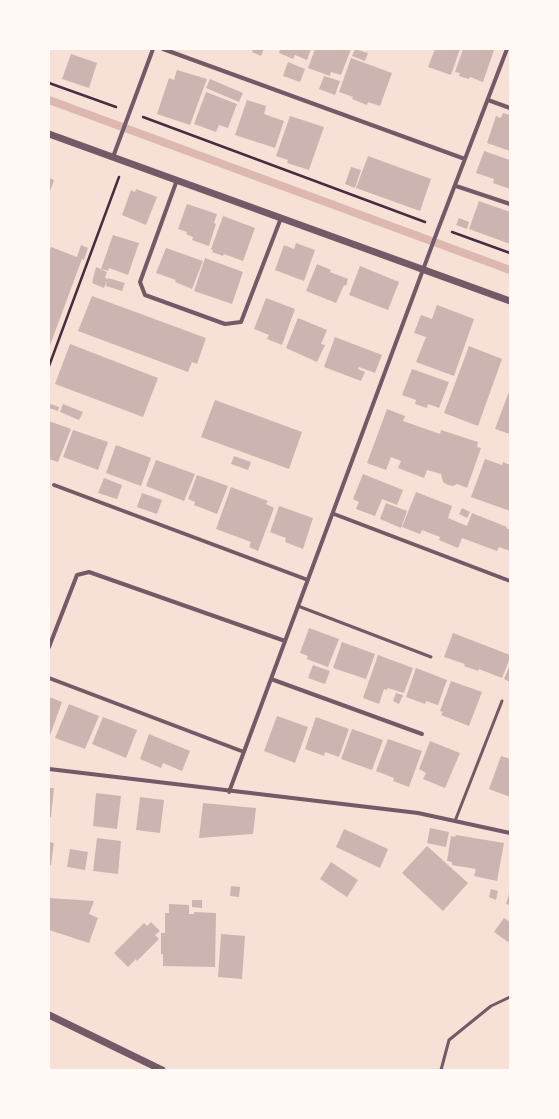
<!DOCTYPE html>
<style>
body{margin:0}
#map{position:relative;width:559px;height:1119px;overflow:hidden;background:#f7e1d7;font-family:"Work Sans",sans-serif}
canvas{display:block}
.frame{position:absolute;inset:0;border:50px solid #fffaf5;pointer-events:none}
</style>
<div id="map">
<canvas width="559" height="1119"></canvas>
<div class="frame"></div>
</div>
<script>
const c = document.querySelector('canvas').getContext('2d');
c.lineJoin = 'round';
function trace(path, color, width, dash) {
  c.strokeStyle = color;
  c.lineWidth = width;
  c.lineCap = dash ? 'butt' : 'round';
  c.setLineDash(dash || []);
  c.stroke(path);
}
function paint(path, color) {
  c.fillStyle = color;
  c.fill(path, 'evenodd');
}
const stream = new Path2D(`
 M49,100L510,270`);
const building = new Path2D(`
 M253,49H264L261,56L252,52Z
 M280,49H311L307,60L295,55L293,59L279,53Z
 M315,49H351L341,75L331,72L330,76L308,68Z
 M355,49L368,53L365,61L352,56Z
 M435,49H460L451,75L428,67Z
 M463,49L494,50L483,82L470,77L469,79L459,76L460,73L455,72Z
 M71,54L97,63L89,88L62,79Z
 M351,58L392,73L380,106L368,102L367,105L352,99L353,97L339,92Z
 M288,62L305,69L300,82L283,76Z
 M177,70L207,79L190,125L157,114L169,78L174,80Z
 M324,76L340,81L335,95L319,89Z
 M210,79L243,93L239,102L206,88Z
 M206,92L237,104L228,128L219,125L216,132L194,124Z
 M247,100L266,106L264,114L284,121L275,148L235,135Z
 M503,113L510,115V151L487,143L496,116L501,118Z
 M290,116L324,127L309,170L287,163L288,160L276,156Z
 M484,151L510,160V189L493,183L494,179L476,173Z
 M368,156L431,179L420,211L356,188Z
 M351,167L361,170L355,188L345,184Z
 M49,178L54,180L49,194Z
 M136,189L157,197L146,225L122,215L131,190L135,192Z
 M479,201L510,212V244L469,229Z
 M187,204L217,214L214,223L216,224L209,246L192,240L193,237L186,234L187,232L178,229Z
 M223,216L255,228L243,261L224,254L223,256L212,252L213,250L211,249Z
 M459,218L469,222L467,229L456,225Z
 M113,235L139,243L128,275L109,268L108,271L101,269Z
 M296,243L315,250L304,281L275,270L284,245L294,249Z
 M81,245L88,248L84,260L82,259L49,348V253L51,247L77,257Z
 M166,248L203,261L192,289L175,282L176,280L156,273Z
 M205,258L243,272L232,304L194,291Z
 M317,264L331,270L330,272L348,279L346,286L344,285L336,303L306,291Z
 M360,266L399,282L388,310L349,295Z
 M96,267L107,272L105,278L108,279L104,288L92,283Z
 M108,278L125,283L122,291L106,286Z
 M92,296L206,338L197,364L192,362L188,372L78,331Z
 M266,298L295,309L282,345L267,339L269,335L254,329Z
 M437,305L474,319L454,376L416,362L426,337L414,333L421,315L432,319Z
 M298,318L327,330L321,344L325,345L317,362L286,348Z
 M335,337L382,355L375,373L359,367L358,369L365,372L361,381L324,367Z
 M70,344L158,378L143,417L55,384Z
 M469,346L502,359L478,426L444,413Z
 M412,369L449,382L439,408L428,404L427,408L415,404L416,400L402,395Z
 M510,389V434L495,429Z
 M215,400L302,432L289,469L201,437Z
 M51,404L59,407L58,411L49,408Z
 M63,404L83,412L79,420L60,412Z
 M387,409L405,416L403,421L440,434L441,430L478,442L477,447L481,448L467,488L457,484L453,486L448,485L443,482L441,474L427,470L424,478L398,468L401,461L391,457L386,470L367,463Z
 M49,421L71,429L58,462L49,459Z
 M73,430L108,442L98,470L63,457Z
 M116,445L151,458L141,486L106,473Z
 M234,456L251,462L248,470L231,464Z
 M485,459L502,465L503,462L510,465V511L471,497Z
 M156,460L195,474L184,501L146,486Z
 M363,474L403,490L397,505L382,499L375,516L356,509L359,502L353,499Z
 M197,475L228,486L217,514L194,505L195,502L188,499Z
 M104,478L122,485L117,499L98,493Z
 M231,487L268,501L266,504L274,508L258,551L249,547L251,542L216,529Z
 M416,492L452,506L448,518L467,526L472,513L507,527L506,528L510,530V551L499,547L497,551L462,538L458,548L439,540L440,537L422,530L420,534L402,527Z
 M142,493L162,500L157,514L137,507Z
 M386,503L407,511L401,528L380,519Z
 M279,506L313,518L303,549L285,542L286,538L270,532Z
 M462,508L470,512L467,518L459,514Z
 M309,628L339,639L328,667L307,659L308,656L300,653Z
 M453,633L510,655V658L502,678L479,669L478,671L464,666L465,664L444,657Z
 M342,642L375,654L366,679L333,668Z
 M378,655L413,668L404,693L388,688L387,690L384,689L379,704L363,698Z
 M313,665L330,671L325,684L308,678Z
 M510,665V682L504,679Z
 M416,668L447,680L438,705L426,701L425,704L406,697Z
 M451,681L482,692L469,726L441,715L443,712L440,711Z
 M396,693L403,695L399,704L393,701Z
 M49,697L62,702L49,738Z
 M69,704L99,716L85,749L55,738Z
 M277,716L308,727L295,763L264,751Z
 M103,717L137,730L126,758L92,744Z
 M316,717L349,729L339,757L325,752L324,756L305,749Z
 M352,729L383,740L372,770L341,759Z
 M149,734L190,751L182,771L163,763L161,768L140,759Z
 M388,739L422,751L409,787L393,781L394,778L376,771Z
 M430,741L460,753L445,788L423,779L426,773L419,769Z
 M501,756L510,759V797L489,789Z
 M49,788H54L51,817H49Z
 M96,793L121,796L117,829L93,826Z
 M140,797L164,800L160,833L136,830Z
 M203,803L256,808L253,834L199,838Z
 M430,828L449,832L446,847L427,843Z
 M344,829L388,849L380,868L336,847Z
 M456,835L504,843L497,881L474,876L476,869L452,865V862L447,861L451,836L455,837Z
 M97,838L121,841L118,874L93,871Z
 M49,842L54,843L51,865H49Z
 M427,846L468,883L443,911L402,873Z
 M70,849L88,852L85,870L67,867Z
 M331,862L358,880L347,897L320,879Z
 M231,886L240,887L239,897L230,896Z
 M491,889L498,891L496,900L489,897Z
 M510,891V905L506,904Z
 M49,898L94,901L89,914L98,918L89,943L49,930Z
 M192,900H202V908L192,907Z
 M169,904L189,905V914H194V912L216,913L215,967L163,966V954H161V933H165V913H169Z
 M504,918L510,922V940L508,942L494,932Z
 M151,922L160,931L155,935L159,939L137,961L136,959L128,967L114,953L144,923L147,926Z
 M221,934L245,936L242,979L218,977Z`);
const path = new Path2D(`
 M49,83L116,107
 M143,117L425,222
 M452,232L510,253
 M49,366L119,177`);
const service = new Path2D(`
 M298,606L431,657
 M455,821L502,701
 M441,1070L449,1040L491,1006L510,997`);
const minor = new Path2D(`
 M163,49L465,159
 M488,100L510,108
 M113,157L153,49
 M177,180L140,282L145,295L225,324L241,322L281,218
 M456,186L510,204
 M54,485L308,580
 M334,514L510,581
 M49,647L77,575L89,572L285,641
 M49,678L244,752
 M271,679L422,734
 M49,769L418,813L510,833
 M229,792L437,232L507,49`);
const tertiary = new Path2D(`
 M49,134L510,301
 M49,1015L162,1070`);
trace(stream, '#dcb8b0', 8);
paint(building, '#ccb4b1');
trace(path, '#4a2c40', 2.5);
trace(service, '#755966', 3);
trace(minor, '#755966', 4);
trace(tertiary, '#755966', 7);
</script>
